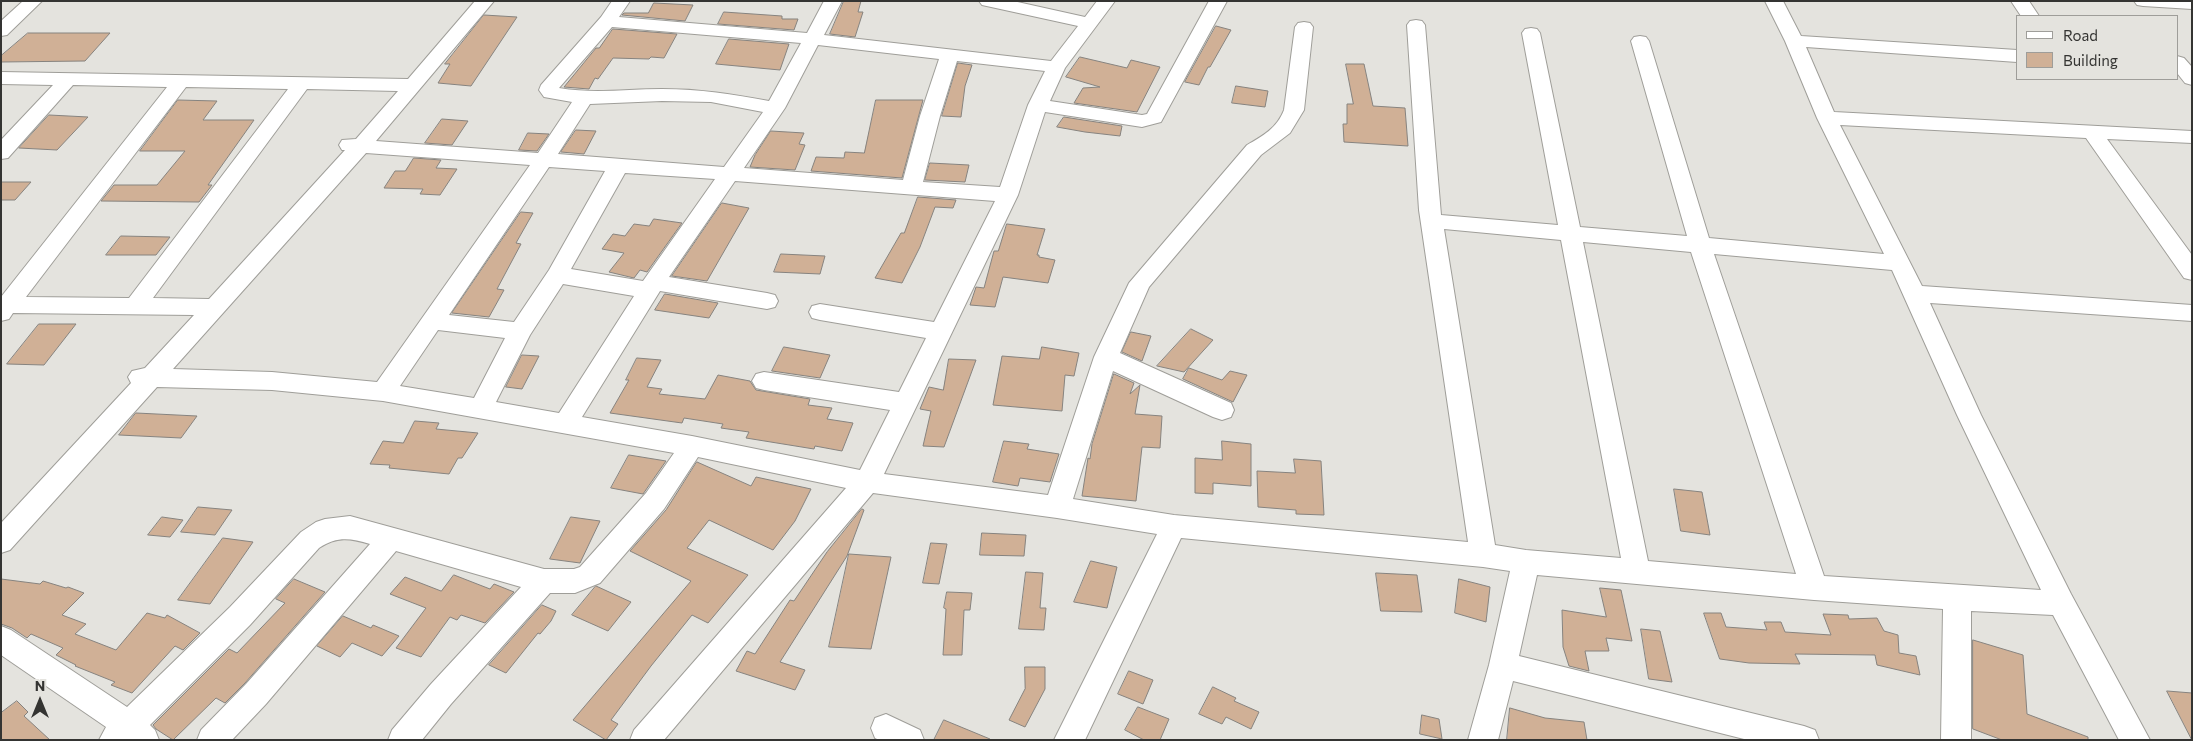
<!DOCTYPE html>
<style>
body{margin:0}
#map{position:relative;width:2193px;height:741px;overflow:hidden;background:#e4e3de;font-family:Commissioner,sans-serif}
canvas{display:block}
.frame{position:absolute;inset:0;border:2px solid #343432;pointer-events:none}
.legend{position:absolute;left:2016px;top:15px;width:162px;height:65px;box-sizing:border-box;background:#e4e3de;border:1px solid #9e9d99;margin:0;padding:6px 9px;list-style:none;font-size:15px;color:#343432}
.legend li{display:flex;align-items:center;gap:10px;height:25px}
.legend b{width:25px;border:1px solid #9e9d99}
.north{position:absolute;left:15px;top:676px;width:50px;height:50px;-webkit-text-stroke:4px #e4e3de;paint-order:stroke;rotate:0deg;font-size:14px;font-weight:700;line-height:20px;text-align:center;color:#343432}
.north::after{content:'';display:block;margin:auto;width:18px;height:22px;background:#343432;clip-path:polygon(50% 0,100% 100%,50% 72%,0 100%)}
</style>
<div id="map">
<canvas width="2193" height="741"></canvas>
<div class="frame"></div>
<ul class="legend">
<li><b style="height:6px;background:#fff"></b>Road</li>
<li><b style="height:14px;background:#d0b096"></b>Building</li>
</ul>
<div class="north">N</div>
</div>
<script>
const c = document.querySelector('canvas').getContext('2d');
c.lineJoin = 'round';
function paint(path, color) {
  c.fillStyle = color;
  c.fill(path, 'evenodd');
}
function trace(path, color, width, dash) {
  c.strokeStyle = color;
  c.lineWidth = width;
  c.lineCap = dash ? 'butt' : 'round';
  c.setLineDash(dash || []);
  c.stroke(path);
}
const building = new Path2D(`
 M844,1H861L858,12H863L855,37L830,34Z
 M654,3L693,5L685,21L622,15L624,13H648Z
 M724,12L782,16V19H798L794,30L718,24Z
 M484,15L517,17L471,86L438,83L450,64H445Z
 M1216,26L1231,30L1210,67H1208L1199,85L1185,82Z
 M613,29L677,34L664,58L651,57L649,59L613,58L598,79L595,78L589,89L564,87L596,48H599Z
 M28,33H110L85,61L1,62V56Z
 M729,39L789,44L780,70L716,64Z
 M1080,57L1127,68L1131,60L1160,67L1137,112L1074,103L1083,88L1100,87L1066,77Z
 M958,63L972,65L965,86L961,117L942,116Z
 M1346,64H1364L1373,106L1405,108L1408,146L1344,142L1343,124H1347V104H1353Z
 M1236,86L1268,91L1265,107L1232,103Z
 M178,100L217,101L203,120H254L208,185H212L199,202L101,201L114,185H157L185,151H140Z
 M876,100H923L902,178L811,171L816,157L844,158L845,152L864,153Z
 M49,115L88,117L57,150L19,148Z
 M1064,117L1122,126L1120,136L1085,132L1057,127Z
 M442,119L468,121L452,145L425,143Z
 M576,130L596,131L584,154L561,152Z
 M771,131L804,133L799,144L805,145L795,170L750,167L755,155Z
 M528,133L549,134L537,151L519,150Z
 M414,158L441,160L436,168L457,169L440,195L420,194L423,189L384,188L395,171H405Z
 M930,163L969,165L965,182L925,180Z
 M1,182H31L15,200H1Z
 M918,197L956,200L953,208L935,207L920,247L902,283L875,278L901,233H904Z
 M722,203L749,208L707,281L672,276Z
 M521,212L533,213L516,243L521,244L497,289L504,290L489,317L452,313Z
 M654,219L682,223L647,272L640,270L634,278L609,272L624,253L602,249L613,234L625,236L634,224L649,226Z
 M1007,224L1045,229L1037,255H1039V257L1055,260L1048,283L1003,277L995,307L970,305L976,287L984,288L994,251H998Z
 M121,236L170,237L156,255H106Z
 M781,254L825,256L820,274L774,272Z
 M665,294L718,303L709,318L655,310Z
 M39,324H76L44,365L7,364Z
 M1191,329L1213,340L1184,372L1157,366Z
 M1131,332L1151,336L1142,361L1122,352Z
 M784,347L830,355L820,378L772,371Z
 M1042,347L1079,353L1074,376L1065,375L1062,411L993,405L1002,356L1039,359Z
 M522,355L539,356L522,389L506,387Z
 M637,358L661,360L647,387L662,389L659,394L705,399L718,375L750,381L756,390L810,399L808,405L832,408L827,419L853,423L842,451L815,446L814,449L746,438L749,432L721,428L723,424L684,418L682,423L610,413L629,380H626Z
 M949,359L976,360L944,447L923,446L931,411L920,409L929,387L943,390Z
 M1189,368L1222,380L1230,371L1247,375L1233,402L1183,379Z
 M1114,374L1134,383L1130,394L1140,385L1135,414L1162,416L1160,448L1142,447L1136,501L1082,496L1088,458L1090,459L1092,444Z
 M136,413L197,416L181,438L119,435Z
 M415,421L439,423L436,429L478,433L462,458H458L449,474L389,468L390,465L370,464L383,441L403,443Z
 M1004,441L1029,444L1027,449L1059,454L1050,482L1020,478L1018,486L993,482Z
 M1222,441L1251,444V486L1213,483V494L1195,493V458L1222,460Z
 M629,455L666,461L643,494L611,488Z
 M1294,459L1321,461L1324,515L1296,514V510L1258,507L1257,471L1295,473Z
 M697,462L751,486L756,477L811,489L795,521L773,550L709,520L687,548L748,575L708,623L692,615L651,666L611,720L618,724L606,740L573,720L691,581L630,551L666,510Z
 M1674,489L1702,492L1710,535L1681,531Z
 M198,507L232,510L215,535L181,532Z
 M862,509L864,510L847,556L780,662L805,670L795,690L736,671L747,651L755,654L790,600L794,601L827,552Z
 M162,517L183,520L170,537L148,535Z
 M571,517L600,521L580,563L550,559Z
 M982,533L1026,535L1024,556L980,555Z
 M223,538L253,542L210,604L178,600Z
 M931,543L947,544L939,584L923,583Z
 M849,554L891,557L871,649L829,647Z
 M1091,561L1117,567L1107,608L1074,602Z
 M1026,572L1043,573L1040,608H1046L1044,630L1019,629Z
 M1376,573L1417,575L1422,612L1381,611Z
 M454,575L490,589L494,584L514,592L485,623L461,615L457,620L450,617L421,657L396,648L426,608L390,594L405,577L441,591Z
 M1,579L40,584L43,581L66,588L68,587L84,593L62,615L86,624L75,634L116,650L147,613L165,618L167,615L200,633L183,650L175,646L132,693L111,685L115,682L75,666L76,665L56,655L63,648L31,634L27,638L12,628L1,624Z
 M294,579L325,592L245,683L225,703L216,698L173,740L156,729L153,725L229,649L237,653L285,603L276,599Z
 M1459,579L1490,587L1486,622L1455,613Z
 M596,586L631,602L608,631L572,615Z
 M1600,588L1621,590L1632,641L1606,638L1609,651H1585L1589,671L1569,666L1563,647L1562,610L1606,617Z
 M947,592L972,593L970,610H964L962,655H943L946,609L944,608Z
 M542,605L556,611L551,621L540,634L538,633L506,673L489,665Z
 M1704,613H1721L1726,627L1767,630L1764,622H1781L1785,632L1831,635L1823,614L1848,615L1849,619L1877,618L1884,631L1898,635L1899,653L1916,656L1920,675L1877,665L1875,655L1795,654L1800,664L1749,663L1720,659Z
 M343,616L371,628L373,625L399,636L382,656L352,643L340,657L317,646Z
 M1641,629L1660,631L1672,682L1649,679Z
 M1973,640L2023,655L2027,714L2088,737V740H2002L1973,729Z
 M1025,667H1045V689L1025,727L1009,720L1025,689Z
 M1129,671L1153,680L1143,704L1118,694Z
 M1213,687L1236,698L1234,701L1259,712L1251,729L1226,717L1222,724L1199,714Z
 M2167,691L2192,693V740Z
 M17,701L28,712L24,716L50,740H1V713Z
 M1138,707L1169,719L1160,740H1144L1125,730Z
 M1510,708L1545,718L1584,722L1587,740H1507Z
 M1422,715L1439,719L1442,739L1420,734Z
 M944,720L990,739V740H934Z`);
const street = new Path2D(`
 M23,1H42L7,35L1,36V21Z
 M475,1H494L376,141L538,153L572,102L544,97L539,90L541,85L601,17L612,1H630L619,17L807,33L824,1H842L824,35L1051,61L1078,26L982,5L979,1H1013L1085,17L1097,1H1115L1065,68L1050,101L1142,115L1147,114L1209,1H1227L1161,122L1142,127L1045,112L1018,195L884,474L1048,495L1094,357L1129,283L1247,145C1263,136 1277,128 1284,110L1295,27L1298,23L1304,22L1310,23L1313,27L1304,110L1290,133L1261,155L1149,287L1120,353L1231,403L1234,410L1231,417L1222,420L1213,417L1113,371L1073,499L1174,515L1468,542L1419,210L1407,25L1410,21L1416,20L1422,21L1425,25L1441,215L1558,225L1522,33L1525,29L1531,28L1537,29L1540,33L1580,227L1687,236L1631,41L1634,37L1640,36L1646,37L1649,41L1709,238L1884,254L1817,118L1785,41L1765,1H1783L1801,36L2017,50V62L1806,47L1834,112L2192,131V143L2107,139L2192,255V280L2184,278L2086,138L1840,125L1922,286L2192,305V321L1930,303L1981,415L2071,594L2150,740H2119L2053,615L1971,611V740H1941L1943,609L1814,600L1537,575L1519,656L1804,726L1815,730L1819,740H1748L1513,681L1498,740H1468L1489,665L1510,571L1483,567L1181,538L1085,740H1054L1157,534L1057,518L873,493L664,740H630L634,730L846,488L698,457L664,509L600,583L575,593H550L451,704L422,740H388L392,730L431,684L521,587L396,551L266,704L232,740H197L201,730L246,684L370,544C350,538 337,536 319,548L250,625L150,725L155,730L159,740H99L106,727L1,655V626L11,630L127,707L230,607L301,532L316,522L325,519L350,516L544,569H574L580,567L646,493L674,453L383,401L272,390L157,387L10,550L1,553V523L131,383L128,377L132,371L145,368L194,315L13,313L9,319L1,321V297L167,87L73,85L8,158L1,159V140L53,85L1,84V72L408,79ZM612,27L801,43L769,101C732,94 701,89 662,89C627,89 594,94 559,88ZM818,45L939,59L920,116L903,180L744,168L785,108ZM957,61L1045,71L1028,105L1000,187L923,182L940,116ZM186,87L288,89L129,298L26,297ZM307,89L398,91L356,139L342,140L339,145L342,150H345L209,299L153,298ZM662,101L711,102L763,112L724,167L558,154L590,104ZM366,153L530,165L377,382L272,372L173,369ZM549,167L605,171L549,270L514,322L449,315ZM625,173L715,179L643,281L571,269ZM735,181L995,201L934,322L820,304L812,306L809,312L812,318L820,320L926,338L899,392L764,372L756,374L752,381L756,388L764,390L890,410L860,470L692,436L582,417L660,291L767,309L775,307L778,301L775,295L767,293L669,277ZM1444,229L1561,240L1621,558L1526,550L1495,545ZM1583,242L1691,252L1796,574L1648,561ZM1714,254L1892,270L1957,415L2041,590L1824,576ZM563,284L634,296L559,413L496,402L530,335ZM438,330L505,338L474,398L400,386Z
 M2011,1H2029L2039,16H2021Z
 M2134,1H2192V9L2143,6L2137,5Z
 M2177,56L2184,58L2192,67V85L2185,83L2177,73Z
 M886,714L920,730L924,740H879L875,738L871,728L875,718Z`);
paint(building, '#d0b096');
trace(building, '#86837f', 1);
trace(street, '#9f9e99', 2);
paint(street, '#fff');
</script>
